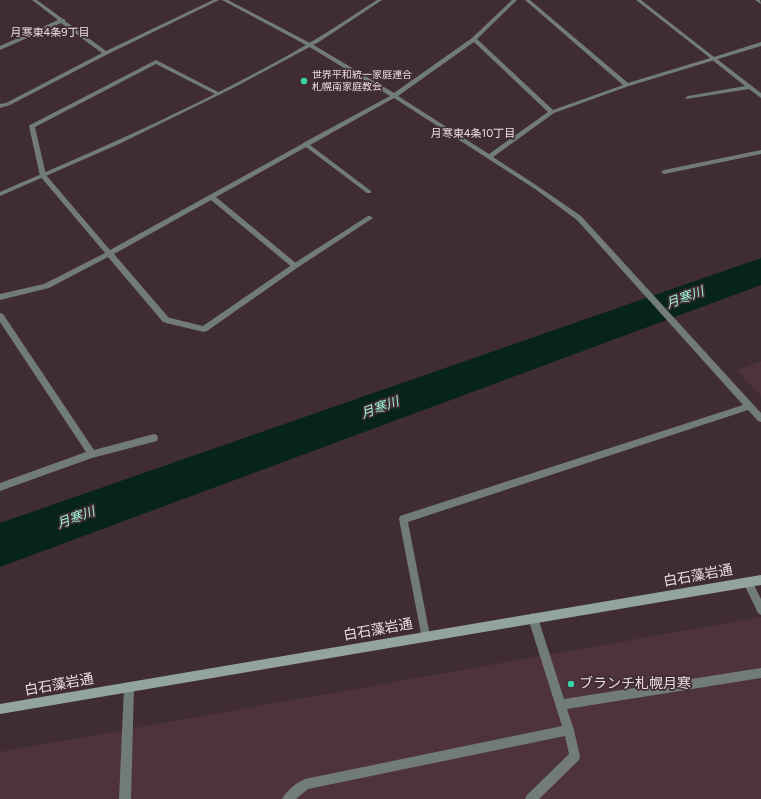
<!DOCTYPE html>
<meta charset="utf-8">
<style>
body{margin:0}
canvas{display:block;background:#402c33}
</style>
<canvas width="761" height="799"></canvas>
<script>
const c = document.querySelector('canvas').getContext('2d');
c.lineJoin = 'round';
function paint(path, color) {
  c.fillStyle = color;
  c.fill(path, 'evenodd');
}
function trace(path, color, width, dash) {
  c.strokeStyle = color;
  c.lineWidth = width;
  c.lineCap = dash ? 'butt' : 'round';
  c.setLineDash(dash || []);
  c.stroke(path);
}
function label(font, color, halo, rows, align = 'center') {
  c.font = font + ' Figtree,"Noto Sans JP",sans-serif';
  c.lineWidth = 3.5;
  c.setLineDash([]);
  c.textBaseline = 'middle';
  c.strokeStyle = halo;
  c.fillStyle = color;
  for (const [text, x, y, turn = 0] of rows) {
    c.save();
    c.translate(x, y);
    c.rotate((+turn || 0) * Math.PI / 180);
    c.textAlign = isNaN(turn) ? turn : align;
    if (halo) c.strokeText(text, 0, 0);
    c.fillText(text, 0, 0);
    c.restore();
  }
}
const built = new Path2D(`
 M761,361V396L737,370Z
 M761,617V799H0V752Z`);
const river = new Path2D(`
 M761,258V285L0,567V523Z`);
const service = new Path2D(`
 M713,56L761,93V98L749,89L686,99L685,98L688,96L745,86L711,59L710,58Z
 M761,150V154L664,174L661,172L664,170Z
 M368,216H370L373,218L297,268L207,331L204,332L166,323L162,320L166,317L203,326L293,264Z
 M748,577L751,579L761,599V615L758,613L743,582L745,579Z
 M533,613L536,615L538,618L564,699L761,668V678L567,709L574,730L580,756L579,760L539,799H525L527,795L569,754L565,736L308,789L296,799H282C286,791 297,782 305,779L562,726L528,618L530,615Z
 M129,682L133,683L134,687L131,799H119L124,687L125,683Z`);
const minor = new Path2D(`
 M32,0H37L63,19H65V21L106,51L213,0H219L108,54L10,105L0,108V104L6,103L102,53L61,23L0,50V46L58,20Z
 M222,0H228L312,44L394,93L472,38L512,0H517L477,39L553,110L623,85L525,0H530L628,83L710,58L636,0H641L714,57L761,42V46L629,86L554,113L493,157L539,187L581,216L761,413V422L758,421L748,410L408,522L430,636L428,639L425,641L422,639L399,519L400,516L743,405L577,220L535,189L394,98L310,145L371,191V193H367L306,147L216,197L297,264L298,266L297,268H293L211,200L114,254L169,318L170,320L169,322H163L108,257L49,288L0,300V294L44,284L105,253L40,176L29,126L30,125L156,60L222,94L217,95L156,64L35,127L46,175L110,250L302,144L303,143L390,96L308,46ZM474,42L548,112L489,154L398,96Z
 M755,0H760L761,4Z
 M0,313L3,314L94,450L154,434L157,435L158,438L157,441L92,458L0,491V483L86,452L0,322Z`);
const tertiary = new Path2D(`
 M377,0H382L319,42L235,87L119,144L0,196V192C106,146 217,98 316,39C336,27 356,13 377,0Z`);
const secondary = new Path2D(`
 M761,575V585L0,714V704Z`);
const markers = [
 [304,81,4,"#37d4a6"],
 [571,684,4,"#37d4a6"]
];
const farPoinames = [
 ["世界平和統一家庭連合",312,75],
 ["札幌南家庭教会",312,87]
];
const farNeighbourhoodnames = [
 ["月寒東4条9丁目",50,33],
 ["月寒東4条10丁目",473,134]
];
const waterNames = [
 ["月寒川",685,298,-20],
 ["月寒川",380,408,-20],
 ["月寒川",76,518,-20]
];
const nearStreetnames = [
 ["白石藻岩通",698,576,-10],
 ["白石藻岩通",378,630,-10],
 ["白石藻岩通",59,685,-10]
];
const nearPoinames = [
 ["ブランチ札幌月寒",579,684]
];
paint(built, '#4e333d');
paint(river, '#07241b');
paint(service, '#717b77');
paint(minor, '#717b77');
paint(tertiary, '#717b77');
paint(secondary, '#93a49d');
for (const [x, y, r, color] of markers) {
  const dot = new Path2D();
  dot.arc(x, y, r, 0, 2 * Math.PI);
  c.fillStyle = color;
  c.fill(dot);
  trace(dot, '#402c33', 1.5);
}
label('10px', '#eadde1', '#402c33', farPoinames, 'left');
label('11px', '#eadde1', '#402c33', farNeighbourhoodnames);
label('italic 13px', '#9ff6d5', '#402c33', waterNames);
label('14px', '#eadde1', '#402c33', nearStreetnames);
label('14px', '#eadde1', '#402c33', nearPoinames, 'left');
</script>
